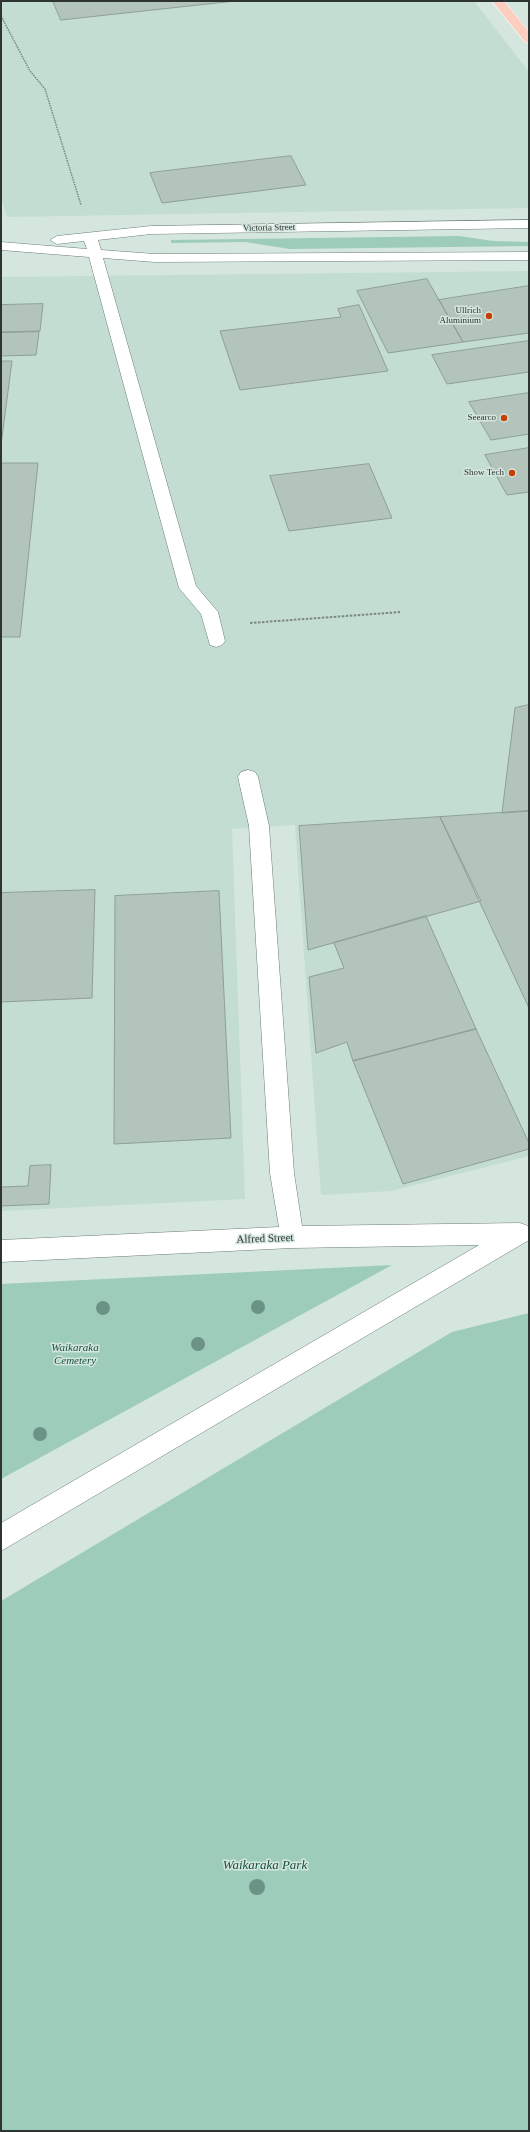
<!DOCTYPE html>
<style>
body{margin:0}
#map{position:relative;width:530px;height:2132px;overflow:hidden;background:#d4e6de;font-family:Georgia,serif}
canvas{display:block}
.frame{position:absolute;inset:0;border:2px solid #2d3431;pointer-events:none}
</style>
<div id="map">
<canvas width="530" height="2132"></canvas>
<div class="frame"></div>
</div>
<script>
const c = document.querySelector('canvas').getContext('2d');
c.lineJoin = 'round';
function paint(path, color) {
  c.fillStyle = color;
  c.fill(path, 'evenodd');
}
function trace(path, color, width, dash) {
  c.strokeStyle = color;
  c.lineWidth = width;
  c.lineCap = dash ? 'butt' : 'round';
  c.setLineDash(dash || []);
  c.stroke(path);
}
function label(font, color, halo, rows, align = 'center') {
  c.font = font + ' Georgia,serif';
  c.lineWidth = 3;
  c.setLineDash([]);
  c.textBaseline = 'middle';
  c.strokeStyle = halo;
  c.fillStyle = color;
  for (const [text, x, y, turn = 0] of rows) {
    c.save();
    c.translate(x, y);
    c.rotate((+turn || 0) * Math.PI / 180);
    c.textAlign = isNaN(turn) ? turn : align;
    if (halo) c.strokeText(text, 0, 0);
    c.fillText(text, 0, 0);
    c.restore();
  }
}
const built = new Path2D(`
 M1,1H474L529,72V208L7,217L1,197Z
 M529,271V1156L391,1191L321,1195L295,825L232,829L245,1199L1,1211V277Z`);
const green = new Path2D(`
 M459,236L493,241L529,242V246L290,249L245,242L171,243V240Z
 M392,1265L1,1479V1284Z
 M529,1313V2131H1V1601L452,1332Z`);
const building = new Path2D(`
 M53,1H235L61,20Z
 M291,156L306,185L162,203L150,173Z
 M427,279L463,342L388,353L357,291Z
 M529,286V333L463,342L439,300Z
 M43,304L40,331L1,332V305Z
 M359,305L388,371L240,390L220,331L341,317L338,309Z
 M39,332L36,355L1,356V333Z
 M529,341V372L447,384L432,355Z
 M1,361H12L1,445Z
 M529,393V434L491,440L469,402Z
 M529,448V492L507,495L485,455Z
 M1,463H38L20,637H1Z
 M369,464L392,518L289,531L270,476Z
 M529,705V811L502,813L515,708Z
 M529,811V1008L440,817Z
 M440,817L481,901L308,950L299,826Z
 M95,890L92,998L1,1002V893Z
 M219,891L231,1138L114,1144L115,896Z
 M426,916L476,1029L353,1061L347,1042L316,1053L309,977L344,968L334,943Z
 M476,1029L529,1143V1149L403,1184L353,1061Z
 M51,1165L49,1204L1,1206V1187L28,1186L30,1166Z`);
const pathFar1 = new Path2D(`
 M1,16L30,71L45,89L81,205`);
const path = new Path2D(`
 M250,623L401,612`);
const minor = new Path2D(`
 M529,220V228L151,234L98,240L101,250L155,254L529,252V260L155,262L103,258L196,586L218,612L225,641L222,645L216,647L210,645L201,614L179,588L89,257L1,250V242L87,249L84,241L57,244L50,240L57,236L151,226Z
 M248,770L255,772L258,777L269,826L294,1173L302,1226L520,1223L528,1226L529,1240L1,1551V1523L479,1245L292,1248L1,1262V1240L279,1227L270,1173L249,826L238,777L241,772Z`);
const major = new Path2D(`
 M492,1H504L529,32V43L525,42Z`);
const trees = [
 [258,1307,7],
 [103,1308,7],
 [198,1344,7],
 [40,1434,7],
 [257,1887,8]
];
const markers = [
 [489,316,4,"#c63f04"],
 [504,418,4,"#c63f04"],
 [512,473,4,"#c63f04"]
];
const farStreetnames = [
 ["Victoria Street",269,228,-1]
];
const farPoinames = [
 ["Ullrich",481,311],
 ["Aluminium",481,321],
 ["Seearco",496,418],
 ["Show Tech",504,473]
];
const streetNames = [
 ["Alfred Street",265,1239,-2]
];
const parkNames = [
 ["Waikaraka",75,1348],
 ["Cemetery",75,1361]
];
const nearParknames = [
 ["Waikaraka Park",265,1866]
];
paint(built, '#c3ddd2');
paint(green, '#9dccba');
paint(building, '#b3c4bd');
trace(building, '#8f9f98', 1);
trace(minor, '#6d7d76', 1);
trace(major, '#fff', 1);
trace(pathFar1, '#7c8883', 1.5, [1.5, 1]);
trace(path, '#7c8883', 2, [2.5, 1.5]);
paint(minor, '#fff');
paint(major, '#fdcec0');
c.fillStyle = '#6b9385';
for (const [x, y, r] of trees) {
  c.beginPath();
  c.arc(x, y, r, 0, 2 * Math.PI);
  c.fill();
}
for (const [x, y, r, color] of markers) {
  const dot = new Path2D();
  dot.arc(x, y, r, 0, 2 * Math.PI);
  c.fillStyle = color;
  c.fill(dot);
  trace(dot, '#d4e6de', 1.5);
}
label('9px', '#2d3431', '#d4e6de', farStreetnames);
label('9px', '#2d3431', '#d4e6de', farPoinames, 'right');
label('11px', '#2d3431', '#d4e6de', streetNames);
label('italic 11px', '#154f3d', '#d4e6de', parkNames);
label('italic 13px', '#154f3d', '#d4e6de', nearParknames);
</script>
